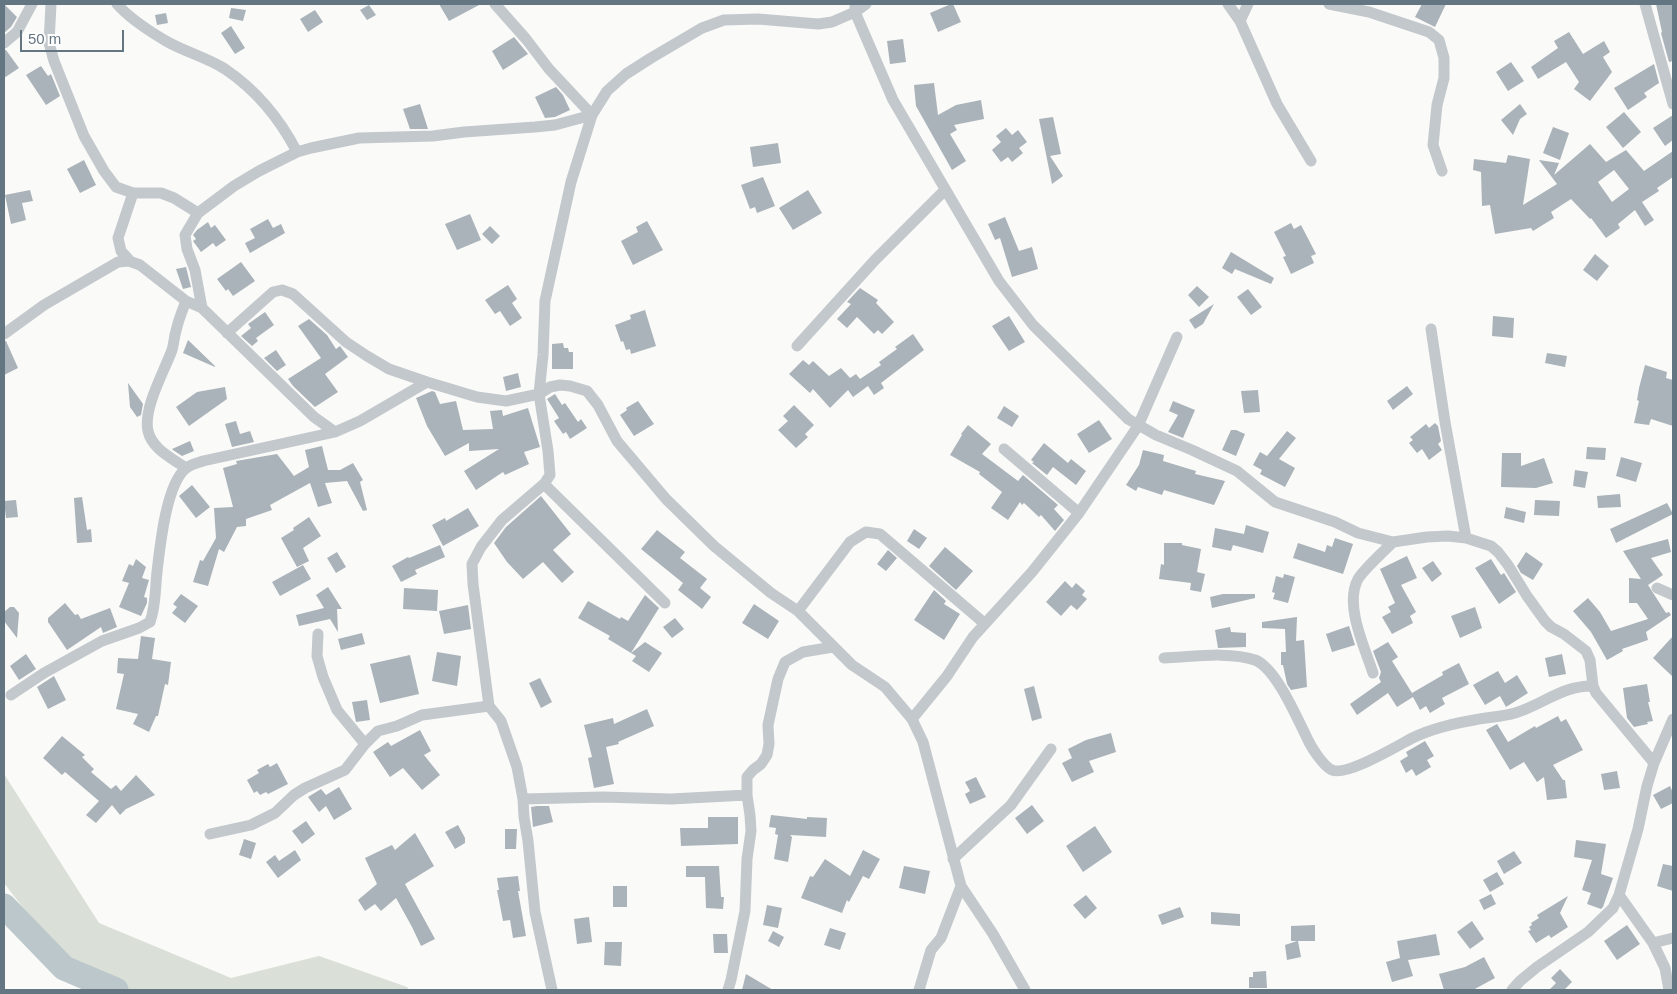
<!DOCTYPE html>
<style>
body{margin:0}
#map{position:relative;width:1677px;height:994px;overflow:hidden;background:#fafaf8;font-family:Helvetica,sans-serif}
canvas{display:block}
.frame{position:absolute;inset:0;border:5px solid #657683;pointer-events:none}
.scale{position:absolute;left:20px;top:30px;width:104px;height:22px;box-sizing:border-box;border:2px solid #657683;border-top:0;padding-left:6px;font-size:15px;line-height:18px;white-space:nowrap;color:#657683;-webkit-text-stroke:4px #fff;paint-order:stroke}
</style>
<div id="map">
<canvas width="1677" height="994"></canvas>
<div class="frame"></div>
<div class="scale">50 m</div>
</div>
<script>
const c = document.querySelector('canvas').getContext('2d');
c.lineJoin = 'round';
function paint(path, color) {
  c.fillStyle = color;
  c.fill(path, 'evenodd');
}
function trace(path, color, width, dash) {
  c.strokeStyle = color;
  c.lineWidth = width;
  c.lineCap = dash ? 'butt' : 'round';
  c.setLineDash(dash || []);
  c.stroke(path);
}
const green = new Path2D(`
 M4,774L99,923L231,978L319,956L407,987L409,990H97L54,948L4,883Z`);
const river = new Path2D(`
 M4,906L64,968L116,990`);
const building = new Path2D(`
 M4,4L17,17L11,27L4,33Z
 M439,4H481L449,21Z
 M951,4H953L961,22L938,32L930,13Z
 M1422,4H1446L1435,27L1415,17Z
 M1656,4H1673V61L1669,62L1661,33L1662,32Z
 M369,5L376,15L367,20L360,10Z
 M231,8L246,10L243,21L229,18Z
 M315,10L323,22L308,32L300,19Z
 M166,13L168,23L157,25L155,15Z
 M231,26L245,48L235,54L221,33Z
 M1569,32L1583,54L1604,41L1610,52L1603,57L1612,72L1590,101L1574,89L1579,82L1566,62L1538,79L1531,67L1558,48L1554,41Z
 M514,37L528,54L503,70L492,51Z
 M903,39L906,62L890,64L887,41Z
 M4,50H6L19,68L4,78Z
 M1511,62L1524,81L1508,91L1496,72Z
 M1654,64L1659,83L1644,93L1647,97L1628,110L1614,88Z
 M41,66L48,76L51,74L60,96L46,105L26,75Z
 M934,83L938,115L956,105L981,100L984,119L954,125L957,130L950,134L966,161L952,170L916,106L914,85Z
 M556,87L563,95L570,110L555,117L545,118L535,97Z
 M420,104L428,129H410L403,109Z
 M1520,104L1527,114L1520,119L1513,135L1501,120Z
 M1624,112L1641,132L1623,148L1606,127Z
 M1673,115V140L1665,146L1653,128Z
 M1053,117L1061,154L1050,156L1063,176L1052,184L1039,119Z
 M1553,127L1569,133L1560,160L1543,153Z
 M1006,128L1012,135L1018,130L1027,142L1019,148L1023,153L1012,162L1008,157L1001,162L992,150L1001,142L996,136Z
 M778,143L781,163L753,167L750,147Z
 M1590,144L1606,162L1626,150L1644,171L1673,151V177L1657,188L1659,191L1642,202L1654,220L1645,226L1635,210L1618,224L1620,228L1606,238L1591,218L1590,219L1571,199L1551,212L1554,218L1533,231L1531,228L1495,234L1490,205L1482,206L1481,172L1473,170L1474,159L1506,163L1508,155L1530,159L1523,205L1557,184L1539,160L1559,163L1554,175ZM1614,170L1629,189L1612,202L1598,182Z
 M84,160L96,185L80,193L67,169Z
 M763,177L775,206L757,213L755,207L750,209L741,185Z
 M30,190L33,201L22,203L26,220L11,224L5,195Z
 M808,190L822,213L793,230L779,208Z
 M470,214L481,240L457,250L445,224Z
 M1005,217L1019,251L1032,247L1038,269L1012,277L1000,238L995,240L988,224Z
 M268,219L273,228L281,224L285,233L250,253L245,243L255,238L250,229Z
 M647,221L663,250L633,265L621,241L638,232L636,227Z
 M208,222L211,228L215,225L226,240L216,247L213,243L201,252L193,241L196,239L193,235L197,230Z
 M1291,223L1294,229L1301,225L1316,254L1311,256L1314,263L1291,274L1283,257L1286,256L1274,232Z
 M490,226L500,236L492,244L482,234Z
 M1231,252L1274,278L1271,284L1235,269L1232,274L1222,268Z
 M1595,254L1609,266L1597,281L1583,270Z
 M241,262L255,281L233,296L228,289L226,291L217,279Z
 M186,267L191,287L183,289L176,269Z
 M508,285L517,299L512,303L522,318L510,326L500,311L495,314L485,300Z
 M1197,286L1209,297L1199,307L1188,295Z
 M860,288L878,300L876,303L894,322L882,334L878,330L874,334L857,317L847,328L837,319L851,304L847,302Z
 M1248,289L1262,307L1251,315L1237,297Z
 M1214,304L1203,324L1195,329L1189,320Z
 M645,310L656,346L631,354L630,349L626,350L623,341L621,342L615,325L631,319L630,315Z
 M265,312L274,325L256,338L258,341L252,346L241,336L251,328L248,324Z
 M1009,316L1025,342L1009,351L992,326Z
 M1493,316L1514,318L1513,338L1492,336Z
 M309,319L327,335L336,349L340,346L348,357L325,374L338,392L315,407L293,386L288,379L321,358L298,326Z
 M913,334L924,350L881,383L884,388L874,395L868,386L853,397L848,390L830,408L813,389L810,393L789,374L803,360L809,365L813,361L829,376L841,368L850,378L856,374L860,379L881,365L879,362L897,349L895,347Z
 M188,340L215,366V367L183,353Z
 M4,341H6L18,368L4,375Z
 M563,343L564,348H568L569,352H573V369H552V344Z
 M276,350L286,365L277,371L264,358Z
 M1547,353L1567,356L1565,367L1545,363Z
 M1645,365L1667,372L1666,378L1673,380V426L1651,419L1649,425L1634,423L1639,401L1637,400L1639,388Z
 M518,373L521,387L506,391L503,377Z
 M128,383L143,404L141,415L137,417L130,407Z
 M1407,386L1413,394L1393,410L1387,401Z
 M225,387L227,399L189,426L176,407L197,392Z
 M1258,390L1260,412L1244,413L1241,391Z
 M432,391L435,392L440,404L456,401L463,430L493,429L490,411L502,410L503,416L528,408L540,447L524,452L529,464L505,475L503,472L476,490L464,471L499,449L469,451V443L445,456L427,426L416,398Z
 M555,394L562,405L565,403L578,422L581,419L587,428L570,439L566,432L563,434L554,421L559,418L547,399Z
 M638,401L654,424L634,436L620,415L627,410L626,408Z
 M1173,401L1195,410L1183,438L1168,432L1178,415L1169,411Z
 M794,405L814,425L805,434L808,437L796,448L778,430L788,421L783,416Z
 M1004,406L1019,416L1012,427L997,418Z
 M1099,420L1112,439L1089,453L1077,434Z
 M236,421L240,434L250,431L254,442L232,447L225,424Z
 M1435,423L1438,426L1441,441L1438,444L1442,450L1429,460L1422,449L1417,453L1409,443L1413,440L1410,437L1426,424L1429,428Z
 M968,425L991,444L982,454L1018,481L1023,475L1058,505L1054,509L1064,520L1055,531L1041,515L1039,517L1024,503L1022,505L1020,502L1008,520L991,508L1002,492L979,474L980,472L950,455L962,435L961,434Z
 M1231,430H1236L1245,434L1236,456L1222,450Z
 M1287,431L1296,438L1279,459L1295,468L1285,487L1260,474L1262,470L1253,465L1260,452L1267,456Z
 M190,441L194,451L182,456L173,450L172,449Z
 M1044,443L1068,463L1071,459L1086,471L1076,485L1053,467L1047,475L1032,463L1034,462L1031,460Z
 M322,446L328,470H340L353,463L363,480L360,482L367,510L363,511L347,481L325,483L332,503L318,507L310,483L270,505L272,510L246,519V526L237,527L224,552L219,549L208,586L193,582L200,560L203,561L216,538L214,508L233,507L223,468L237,464L236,461L277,454L294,476L309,467L305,450Z
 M1587,447L1606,448L1605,460L1586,459Z
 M1143,450L1164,455L1163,461L1196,471L1195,474L1225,481L1214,505L1164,490L1162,495L1138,487L1136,491L1126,485L1139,465Z
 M1502,453H1521V466L1544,458L1553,483L1536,488L1501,487Z
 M1621,457L1642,463L1636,482L1616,476Z
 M1575,470L1588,472L1585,488L1573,486Z
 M192,485L210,507L196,518L179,496Z
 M1620,494L1621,507L1598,508L1597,496Z
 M541,496L571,534L553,550L574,572L562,583L543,562L523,579L507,562L494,543L506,527Z
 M82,497L87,530L91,529L92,542L77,543L74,498Z
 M16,500L18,517L6,518L4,501Z
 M1535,500L1560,501L1559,516L1534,515Z
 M1667,503L1673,514L1616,543L1610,529Z
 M1506,507L1526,512L1524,523L1504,518Z
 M468,508L479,526L443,546L432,525L445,518L446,521Z
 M309,517L321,536L303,548L309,561L297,567L281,538L294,530L293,528Z
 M1246,525L1269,532L1263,553L1233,545L1231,551L1212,547L1215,528L1244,534Z
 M914,529L927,538L919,549L907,541Z
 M657,530L685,552L680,558L707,579L700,588L711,597L702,609L678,590L683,583L641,549Z
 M1335,538L1353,544L1343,574L1293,558L1298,543L1325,552L1327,545L1332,547Z
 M1668,539L1671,552L1651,558L1663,575L1648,585L1666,613L1669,612L1671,615L1646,632L1648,640L1622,649L1623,651L1607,660L1591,632L1573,611L1588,598L1600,612L1611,631L1648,619L1637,603H1629V578L1641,579L1623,551Z
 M1164,543H1182V545L1201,549L1197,572L1205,574L1201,592L1190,590L1191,583L1159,579L1161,564L1164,565Z
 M440,545L445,557L415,570L417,574L401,582L392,566L408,557L409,558Z
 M945,547L973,571L956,590L929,566Z
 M888,550L897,558L886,571L877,564Z
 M337,552L346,567L336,573L327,558Z
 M1526,552L1543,564L1533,580L1521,573L1517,566Z
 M1407,556L1417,578L1401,585L1416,612L1410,616L1413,623L1392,634L1382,617L1391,612L1388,607L1395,603L1380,569Z
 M136,559L146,567L142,578L149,580L144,597L147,598V603L141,616L119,607L129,583L122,581L129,564L133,566Z
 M1491,559L1501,575L1504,573L1516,592L1499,604L1475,568Z
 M1433,561L1442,574L1432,582L1422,568Z
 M303,565L311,579L280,596L272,582Z
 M1284,574L1295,577L1288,603L1273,599L1275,593L1272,592L1276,576L1283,578Z
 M1065,581L1072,588L1076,583L1085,591L1082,595L1087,599L1077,610L1071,605L1061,616L1046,602Z
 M328,587L342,609H337L338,632L330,619L299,626L296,615L324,608L316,595Z
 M404,588L438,590L437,611L403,609Z
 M934,590L946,601L944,604L960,614L944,640L914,620Z
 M181,594L198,606L185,623L172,613L177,607L173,604Z
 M1223,594H1255V598L1212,608L1210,597Z
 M645,595L659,608L631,653L608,639L610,636L578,618L588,601L620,619L621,617L628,621Z
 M65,603L75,615L78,614L81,619L110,608L117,627L103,633L101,627L67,650L48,622V618Z
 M754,604L779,621L768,639L742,623Z
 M468,605L471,629L444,634L439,611Z
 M10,607H14L19,613L17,638L4,621V612Z
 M1475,607L1482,628L1460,638L1451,616Z
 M1297,617L1296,641L1304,640L1307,687L1291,690L1287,684L1283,665H1281V652H1286L1285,629L1262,628V622Z
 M675,618L684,629L672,638L663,627Z
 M1349,626L1355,645L1332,652L1326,634Z
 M1230,627L1231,632L1246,633V647L1218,648L1215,630Z
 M362,633L365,644L341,650L338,639Z
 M141,636L155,638L152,659L171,662L168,685L165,684L158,716H156L149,732L133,724L138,714L116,709L124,674L117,673L118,658L138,659Z
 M1673,636V677L1653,658Z
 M645,642L662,653L649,672L632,661L636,656L631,653Z
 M1388,642L1398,657L1392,661L1412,693L1443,675L1442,672L1459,663L1469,684L1442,698L1445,704L1430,713L1426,706L1420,710L1413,697L1397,707L1388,693L1357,715L1350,704L1381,682L1379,678L1381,672L1373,651Z
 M437,652L461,656L457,686L432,681Z
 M26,654L36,669L19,680L10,666Z
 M1562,654L1566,674L1549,677L1545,658Z
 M410,655L419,694L380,703L370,664Z
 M1498,671L1505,683L1517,675L1528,693L1506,707L1500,696L1485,705L1473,685Z
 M54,676L66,700L48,709L37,687Z
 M540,678L552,702L541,708L529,683Z
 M1647,684L1650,702H1648L1653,721L1647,722L1648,724L1634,727L1627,718L1623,688Z
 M1034,686L1042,718L1032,721L1024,689Z
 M367,700L370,720L356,722L352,702Z
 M647,709L654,726L618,742L619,744L606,747L614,784L594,788L588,758L592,757L584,725L613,718L614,724Z
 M1558,716L1561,722L1566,719L1583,750L1553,765L1563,780H1565L1567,798L1547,800L1544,777L1537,782L1524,762L1510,770L1486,730L1497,724L1508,742L1535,726L1536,728Z
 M420,730L431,751L424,755L440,775L422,790L403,768L390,777L373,752L388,742L391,746Z
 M1111,733L1116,752L1089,761L1094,772L1072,782L1062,763L1072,758L1068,749L1086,740Z
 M62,736L85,755L82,757L94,769L91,772L111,789L116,785L121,791L136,775L155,795L126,809L120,815L112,805L96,823L86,815L99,801L65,772L62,775L43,758Z
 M1425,741L1434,756L1427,760L1431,767L1416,776L1412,769L1406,773L1400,761L1408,756L1406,752Z
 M277,763L288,784L268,794L266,792L260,795L257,791L254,793L247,780L259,773L257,770L268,764L270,767Z
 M1617,771L1620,788L1604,790L1601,774Z
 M976,777L986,797L970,804L965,794L970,791L965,782Z
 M1670,786L1673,793V803L1661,809L1653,795Z
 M339,787L352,809L334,820L326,806L319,812L308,797L321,789L326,795Z
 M1032,805L1044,821L1027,834L1015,818Z
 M537,806H549L553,822L533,827L531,807Z
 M771,815L807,819V817L827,818L826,837L790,835L792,837L788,862L774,859L778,835L775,834L776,828L769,827Z
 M708,817H738V844L681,846L680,828H708Z
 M306,821L315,834L302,844L292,831Z
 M458,825L465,838V843L455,849L445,832Z
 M1095,826L1112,852L1083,872L1066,846Z
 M505,829H517L516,849H505Z
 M415,833L434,866L405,884L435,939L421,946L412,927L396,898L381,911L375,904L365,911L358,900L377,884L365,858L392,845L395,850Z
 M244,839L256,843L251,859L239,855Z
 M1576,840L1606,844L1601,874L1613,878L1603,907L1601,909L1587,904L1591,893L1582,890L1592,860L1574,857Z
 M295,850L301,860L278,878L266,862L275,855L279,861Z
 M863,850L880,859L869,879L863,876L849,902L847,900L842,913L801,898L810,876L813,877L825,859L850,876Z
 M1514,851L1522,863L1504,874L1497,861Z
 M1663,864L1673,866V891L1657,886Z
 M686,866H719L721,897H724L723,909L706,908L705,877H686Z
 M904,866L930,871L925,894L899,888Z
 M1497,872L1504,884L1490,892L1483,880Z
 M518,876L520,891H518L526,936L513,938L510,920L503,921L497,890H499L497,878Z
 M613,886H627V907H613Z
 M1491,894L1496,904L1484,910L1479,900Z
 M1086,895L1097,908L1085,919L1073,905Z
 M1568,896L1560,913L1568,927L1551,938L1549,935L1536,943L1528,931L1531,930L1529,927L1532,925L1531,923L1539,918L1537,915Z
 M767,905L782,908L778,928L763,925Z
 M1180,907L1184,917L1162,925L1158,915Z
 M1211,912L1240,914V926L1211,924Z
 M589,917L592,942L577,944L574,919Z
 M1472,921L1484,939L1470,949L1457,932Z
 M1315,925V941H1298L1301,957L1287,960L1285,945L1297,941H1291V926Z
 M1627,925L1640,944L1617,960L1604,941Z
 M830,928L846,933L840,950L824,945Z
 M773,931L784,937L779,947L768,941Z
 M713,934H727L728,953H714Z
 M1436,934L1440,955L1408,960L1413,976L1392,982L1386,962L1400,958L1397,941Z
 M605,942H622L621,966L604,965Z
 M1484,957L1495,978L1473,990H1444L1439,974L1465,967Z
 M1560,969L1572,982L1564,990H1549L1556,983L1551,978Z
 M1266,971L1267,988H1249V977H1253V972Z
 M746,974L773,990H742Z`);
const minor = new Path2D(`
 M51,4L49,43L54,61L84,136L104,171L116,187L133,193H161L174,198L198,213
 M117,4C130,19 149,31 166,41C185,52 206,57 225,69C256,90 280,119 297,152
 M1228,4L1240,21L1277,104L1311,161
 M1329,4L1369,12L1429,32L1439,40L1444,58V78L1437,105L1433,145L1442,171
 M1645,4L1673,104
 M855,5V12L893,100L999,281L1033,325L1128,419L1156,435L1192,450L1237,471L1275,502L1335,522L1358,533L1393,542L1427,537L1448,536L1466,538L1491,546L1498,552L1508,565L1527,596L1545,621L1551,627L1564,634L1586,651L1590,660L1593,686L1596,693L1654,763
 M1240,21L1248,4
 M4,43L17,32L32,4
 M130,261L121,251L118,238L133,193
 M186,301C182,311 178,321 176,331C174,337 174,344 172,350C164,372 143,408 148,431C152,449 172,458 186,468
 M1431,329L1445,422L1466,538
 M227,333L273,292L282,290L293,294L346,342L367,356L389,369L427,382L477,397L506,401L539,394L550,387L560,385L570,386L587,391L598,405L617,441L666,499L714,546L771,593L798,611L852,665L885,687L912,719L923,742L961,886L993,934L1025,990
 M4,334L44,305L118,262L129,261L140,265L186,301L202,308
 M797,346L875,260L945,190
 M335,432L314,417L202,308L195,270L187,249L185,235L198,213L234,186L259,171L297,152L311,148L359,138L433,136L464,132L535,127L555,125L592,115L549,69L526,39L495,4
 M1004,449L1079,513
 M544,484L665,603
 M1657,588L1673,595
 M798,611L850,542L866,532L880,534L984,623
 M318,634L317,656L323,677L337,710L365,744
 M1164,658C1191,657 1229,651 1255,660C1276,668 1297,718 1307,738C1311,747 1323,766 1332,770C1346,776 1392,749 1405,742C1425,730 1451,724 1474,720C1488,717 1502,717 1515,713C1542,705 1563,685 1593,686
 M1373,673C1365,648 1344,605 1358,579C1364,569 1384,551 1393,542
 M11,695L44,673L102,641L139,628L150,622C156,606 155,589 157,572C160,546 166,486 185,469C189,465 197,463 203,461L335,432L360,421L427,382
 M912,719L947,676L973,637L1032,572L1079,513L1138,426L1177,337
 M523,799L603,797L671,799L747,795
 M210,834L251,825L275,813L294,795L305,788L345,770L365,744L378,731L397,726L422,715L489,706
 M953,859L1011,805L1051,749
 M1619,895L1653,943L1665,968L1669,990
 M1653,943L1673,938
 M552,990L535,912L528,841L524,817L523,799L517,767L501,721L489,706L473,584L472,564L481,547L502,520L544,484L550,475L548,451L539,394L543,355L545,301L571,182L592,115L607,91L626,74L651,58L702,28L724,20L758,19L818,24L832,22L855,12L866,4
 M728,990L731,980L745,911L747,859L751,831L750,815L747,795V777L753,770L761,764L767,755L769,744L768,725L778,679L785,662L803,652L833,647
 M919,990L931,950L941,938L961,886
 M1512,990L1520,981L1537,967L1588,932L1613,908L1619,895L1638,829L1647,786L1654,763L1673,719`);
paint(green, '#dadfd7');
trace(river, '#bbc7cb', 25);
paint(building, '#aab3b9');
trace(minor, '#c3c8cc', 11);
</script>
